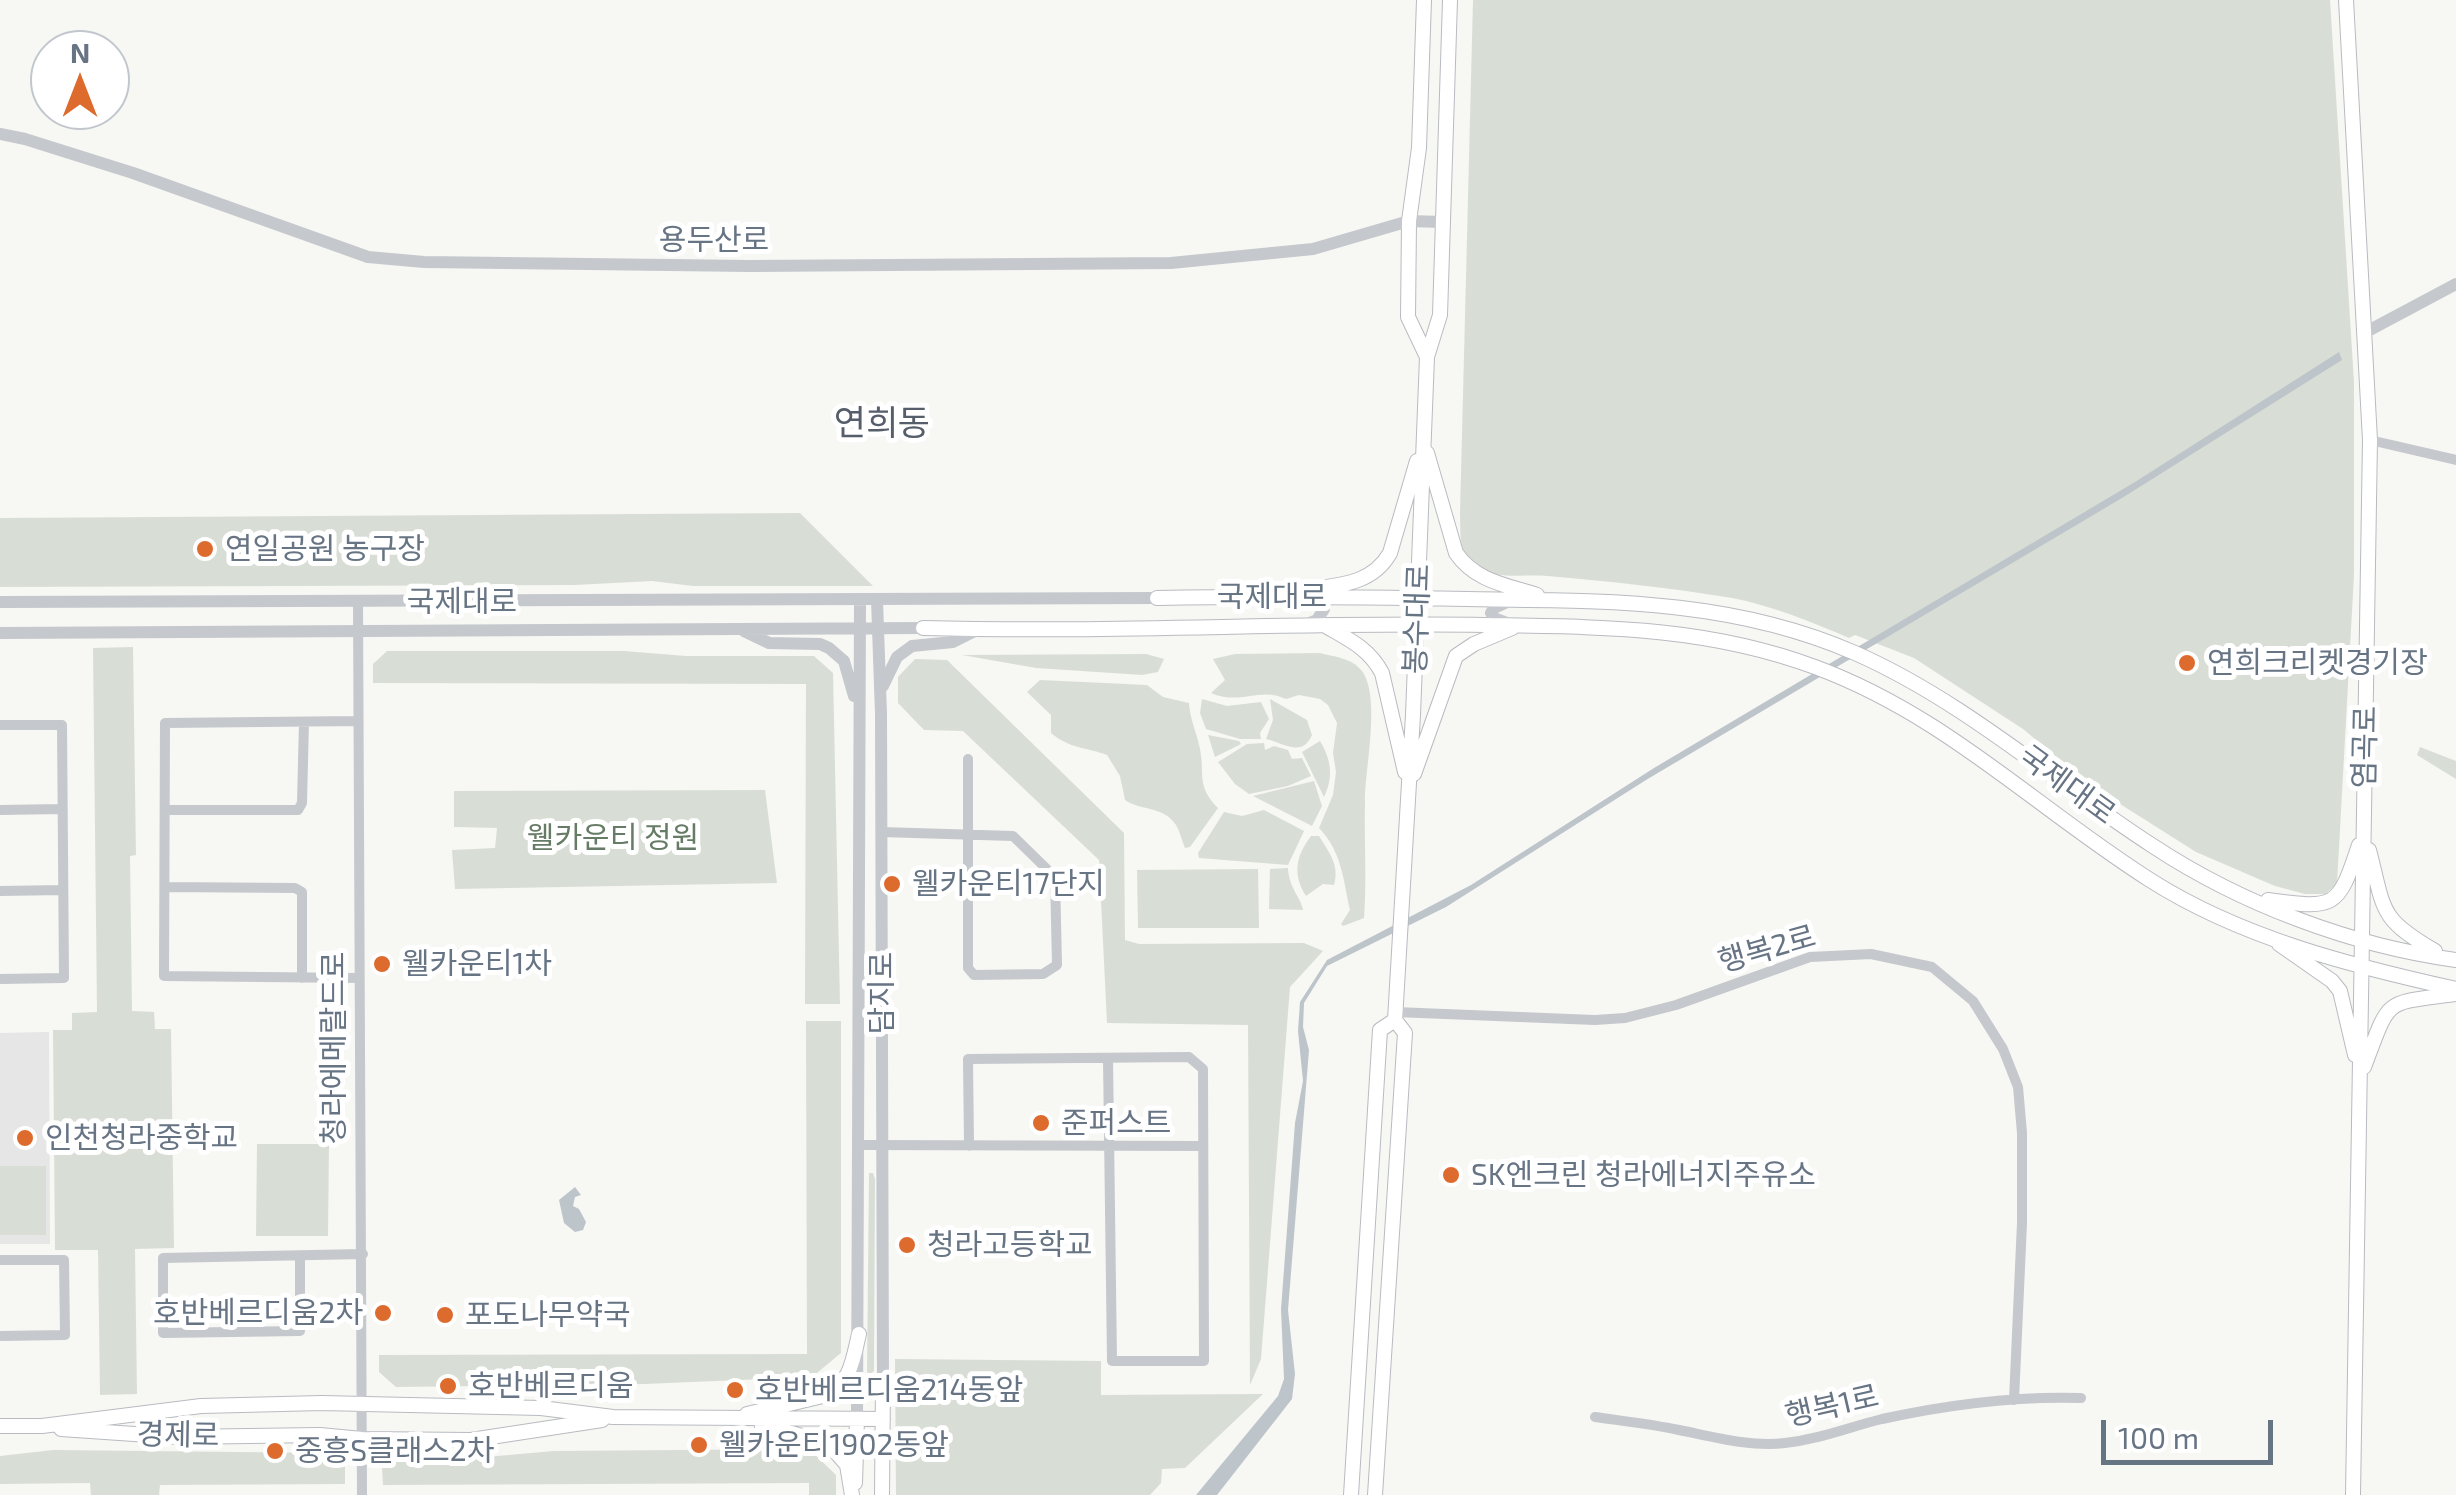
<!DOCTYPE html>
<meta charset="utf-8">
<style>
body{margin:0}
#map{position:relative;width:2456px;height:1495px;overflow:hidden;background:#f7f7f4;font-family:"Exo 2",sans-serif}
canvas{display:block}
.north{position:absolute;left:30px;top:30px;width:100px;height:100px;box-sizing:border-box;background:#fff;border:2px solid #c2c7ce;border-radius:50%;rotate:0deg;font-size:28px;font-weight:700;line-height:40px;text-align:center;color:#677484}
.north::after{content:'';display:block;margin:auto;width:35px;height:45px;background:#de6b2e;clip-path:polygon(50% 0,100% 100%,50% 72%,0 100%)}
.scale{position:absolute;left:2101px;top:1420px;width:172px;height:45px;box-sizing:border-box;border:5px solid #677484;border-top:0;padding-left:12px;font-size:30px;line-height:35px;white-space:nowrap;color:#677484;-webkit-text-stroke:8px #fff;paint-order:stroke}
</style>
<div id="map">
<canvas width="2456" height="1495"></canvas>
<div class="north">N</div>
<div class="scale">100 m</div>
</div>
<script>
const c = document.querySelector('canvas').getContext('2d');
c.lineJoin = 'round';
function paint(path, color) {
  c.fillStyle = color;
  c.fill(path, 'evenodd');
}
function trace(path, color, width, dash) {
  c.strokeStyle = color;
  c.lineWidth = width;
  c.lineCap = dash ? 'butt' : 'round';
  c.setLineDash(dash || []);
  c.stroke(path);
}
function label(font, color, halo, rows, align = 'center') {
  c.font = font + ' "Exo 2","Noto Sans KR",sans-serif';
  c.lineWidth = 10;
  c.setLineDash([]);
  c.textBaseline = 'middle';
  c.strokeStyle = halo;
  c.fillStyle = color;
  for (const [text, x, y, turn = 0] of rows) {
    c.save();
    c.translate(x, y);
    c.rotate((+turn || 0) * Math.PI / 180);
    c.textAlign = isNaN(turn) ? turn : align;
    if (halo) c.strokeText(text, 0, 0);
    c.fillText(text, 0, 0);
    c.restore();
  }
}
const built = new Path2D(`
 M49,1032L50,1244H0V1033Z`);
const green = new Path2D(`
 M1473,0H2330L2354,382V575L2337,884L2325,894H2305L2275,886L2196,852L2090,785L2023,729L1914,658L1855,635L1849,638C1812,622 1773,606 1732,598C1672,588 1608,581 1547,576C1526,574 1498,580 1479,568C1457,554 1461,535 1460,513Z
 M800,513L873,586H693L652,581L575,585L0,587V518Z
 M133,647L136,855L130,856L132,1011L154,1012L155,1029H171L174,1248L135,1249L137,1394L100,1395L98,1250H55L53,1030H72V1013L97,1012L93,648Z
 M387,651H624L686,656H814L833,673L840,1004H805L806,684L373,683V664Z
 M1320,653C1335,657 1352,658 1362,671C1381,697 1365,769 1365,801C1364,840 1367,879 1364,918L1343,926L1341,924L1350,910C1343,879 1342,852 1319,828L1333,795L1336,772L1333,753L1337,723L1328,705L1320,699L1299,695L1286,699C1260,686 1240,706 1211,693L1225,680L1213,659L1235,654Z
 M1146,654L1164,659L1158,672L1142,675L1036,668L962,655Z
 M915,659L947,660L1124,833L1125,940L1139,944L1304,943L1323,951L1290,987L1261,1359L1250,1385L1248,1025L1107,1023L1099,860L963,731L924,730L898,703V677Z
 M1040,680L1147,685L1163,697L1189,703C1190,720 1197,733 1200,749C1205,775 1196,786 1218,808L1190,847L1185,848C1182,841 1180,832 1176,825C1164,806 1141,811 1125,800L1120,776L1107,755C1086,747 1070,749 1051,733V715L1027,692Z
 M1202,699L1227,706L1261,702L1269,719L1260,733L1261,739H1240L1206,729L1200,713Z
 M1270,699L1307,720L1312,735C1302,758 1284,743 1266,739L1273,720Z
 M1208,735L1239,741L1241,744L1215,757Z
 M1320,741C1331,759 1334,777 1324,797L1302,752Z
 M1264,743L1265,750L1274,746L1288,750L1292,759L1302,758L1311,776L1288,786L1249,794L1235,784L1218,762L1247,744Z
 M2420,747L2456,761V779L2417,755Z
 M1314,781L1322,806L1312,826L1253,796Z
 M765,790L777,883L455,889L452,850L495,848L497,828L454,827V791Z
 M1264,810L1304,831L1288,865L1199,858L1198,853L1224,812L1242,816Z
 M1311,836H1319C1329,852 1340,866 1334,885L1323,884L1306,896C1292,874 1296,856 1311,836Z
 M1288,868C1289,889 1301,897 1303,910L1269,909L1270,869Z
 M1258,869L1259,928H1138L1137,870Z
 M806,1021H841V1353L812,1377L644,1384L396,1387L379,1372V1355L807,1354Z
 M257,1144H329L328,1236H256Z
 M0,1166H46V1235H0Z
 M869,1173H873L875,1179L874,1371L870,1375L867,1372Z
 M895,1359L1101,1361V1395L1263,1394L1185,1468L1162,1469L1161,1483L1150,1495H896Z
 M809,1449L836,1475V1495H809V1483L383,1485L382,1468L396,1458H474L554,1451Z
 M53,1450L331,1453L345,1466V1484L160,1485L159,1495H91L90,1483L0,1484V1456Z`);
const water = new Path2D(`
 M2339,352L2342,360L2122,498L1646,780L1446,907L1327,966L1304,1003L1303,1027L1309,1050L1288,1310L1295,1374L1292,1399L1217,1495H1196L1278,1396L1284,1379L1281,1309L1295,1123L1303,1081L1298,1031L1300,1002L1327,960L1471,885L1654,768L2135,482Z
 M575,1187L581,1195L575,1197L573,1206L579,1209L586,1222L583,1230L575,1232L564,1223L559,1200Z`);
const minor = new Path2D(`
 M2370,440L2456,460
 M358,601L362,1495
 M358,721L165,723L164,976L359,978
 M0,725H62L64,978L0,979
 M0,810L62,809
 M165,810H298L302,803L304,722
 M881,832L1013,836L1055,877L1057,965L1043,974L974,975L968,968V759
 M165,887L295,888L302,892V978
 M0,891L63,890
 M1395,1012L1595,1020L1625,1018L1676,1005L1810,957L1871,954L1932,967L1973,1001L2003,1049L2018,1087L2022,1133V1223L2014,1400
 M859,1145L1202,1146
 M969,1146L968,1059L1189,1057L1203,1069L1204,1361H1112L1108,1058
 M300,1256V1331L163,1333V1258L363,1254
 M0,1260H64L65,1335L0,1336
 M1595,1417C1623,1421 1651,1424 1679,1430C1714,1437 1749,1447 1785,1443C1821,1439 1849,1427 1882,1419C1946,1405 2015,1396 2081,1398`);
const tertiary = new Path2D(`
 M0,134L25,139L133,173L368,257L424,262L750,266L1171,263L1313,249L1409,221L1442,222
 M2366,332L2456,284
 M877,600L881,714L883,1385
 M1509,601L1494,608L1491,613L1494,618L1510,624
 M0,602L1157,598
 M1307,624L1317,620L1324,609L1319,601L1309,597
 M744,631L769,643L820,644L829,648L844,661L854,696
 M0,633L923,628
 M883,686L897,657L912,646L953,642L977,630
 M857,1419L860,600`);
const secondary = new Path2D(`
 M1424,0L1419,148L1409,221L1408,317L1427,357
 M2346,0L2370,440L2353,1495
 M1427,453L1456,553C1475,581 1506,585 1537,595
 M1305,590C1338,585 1372,585 1390,553L1417,461
 M1157,598C1260,596 1364,597 1467,599C1601,601 1729,598 1855,653C1964,701 2054,782 2153,846C2241,904 2352,946 2456,960
 M1324,625C1348,639 1369,648 1382,673L1405,772
 M923,628C1111,633 1298,622 1485,625C1599,627 1705,626 1815,667C1945,715 2035,807 2150,880C2241,938 2352,966 2456,989
 M1414,774L1456,656L1474,644L1512,628
 M2369,850C2385,911 2378,918 2435,951
 M2268,900C2335,909 2338,909 2359,845
 M2279,944L2332,981L2340,991L2355,1055
 M2364,1067C2391,996 2382,1004 2456,994
 M747,1414L827,1395C851,1382 853,1359 859,1334
 M0,1426H42L201,1406L322,1403L541,1408L613,1417L883,1419
 M762,1426L827,1442L847,1465L852,1495
 M61,1429L178,1437L320,1435L362,1439L471,1440L602,1420
 M855,1483L857,1419
 M882,1495L883,1385
 M1351,1495L1380,1030L1395,1020
 M1375,1495L1405,1033L1395,1020L1413,715L1427,357L1440,315L1450,0`);
const markers = [
 [205,549,10,"#de6b2e"],
 [2187,663,10,"#de6b2e"],
 [892,884,10,"#de6b2e"],
 [382,964,10,"#de6b2e"],
 [1041,1123,10,"#de6b2e"],
 [25,1138,10,"#de6b2e"],
 [1451,1175,10,"#de6b2e"],
 [907,1245,10,"#de6b2e"],
 [383,1313,10,"#de6b2e"],
 [445,1315,10,"#de6b2e"],
 [448,1386,10,"#de6b2e"],
 [735,1390,10,"#de6b2e"],
 [699,1445,10,"#de6b2e"],
 [275,1451,10,"#de6b2e"]
];
const streetNames = [
 ["용두산로",714,240],
 ["국제대로",1272,597],
 ["국제대로",462,602],
 ["봉수대로",1417,619,-88],
 ["염곡로",2365,747,-89],
 ["국제대로",2067,785,36],
 ["행복2로",1767,949,-16],
 ["담지로",882,993,-90],
 ["청라에메랄드로",334,1048,-90],
 ["행복1로",1832,1406,-13],
 ["경제로",178,1435,1]
];
const poiNames = [
 ["연일공원 농구장",225,549],
 ["연희크리켓경기장",2207,663],
 ["웰카운티17단지",912,884],
 ["웰카운티1차",402,964],
 ["준퍼스트",1061,1123],
 ["인천청라중학교",45,1138],
 ["SK엔크린 청라에너지주유소",1471,1175],
 ["청라고등학교",927,1245],
 ["호반베르디움2차",363,1313,"right"],
 ["포도나무약국",465,1315],
 ["호반베르디움",468,1386],
 ["호반베르디움214동앞",755,1390],
 ["웰카운티1902동앞",719,1445],
 ["중흥S클래스2차",295,1451]
];
const parkNames = [
 ["웰카운티 정원",613,838]
];
const quarterNames = [
 ["연희동",882,423]
];
paint(built, '#e5e6e5');
paint(green, '#d8ded5');
paint(water, '#bdc5cb');
trace(secondary, '#b8bbc0', 16);
trace(minor, '#c5c8cc', 10);
trace(tertiary, '#c5c8cc', 12);
trace(secondary, '#fff', 14);
for (const [x, y, r, color] of markers) {
  const dot = new Path2D();
  dot.arc(x, y, r, 0, 2 * Math.PI);
  c.fillStyle = color;
  c.fill(dot);
  trace(dot, '#fff', 4);
}
label('30px', '#677484', '#fff', streetNames);
label('30px', '#677484', '#fff', poiNames, 'left');
label('30px', '#677c66', '#fff', parkNames);
label('35px', '#555e6a', '#fff', quarterNames);
</script>
